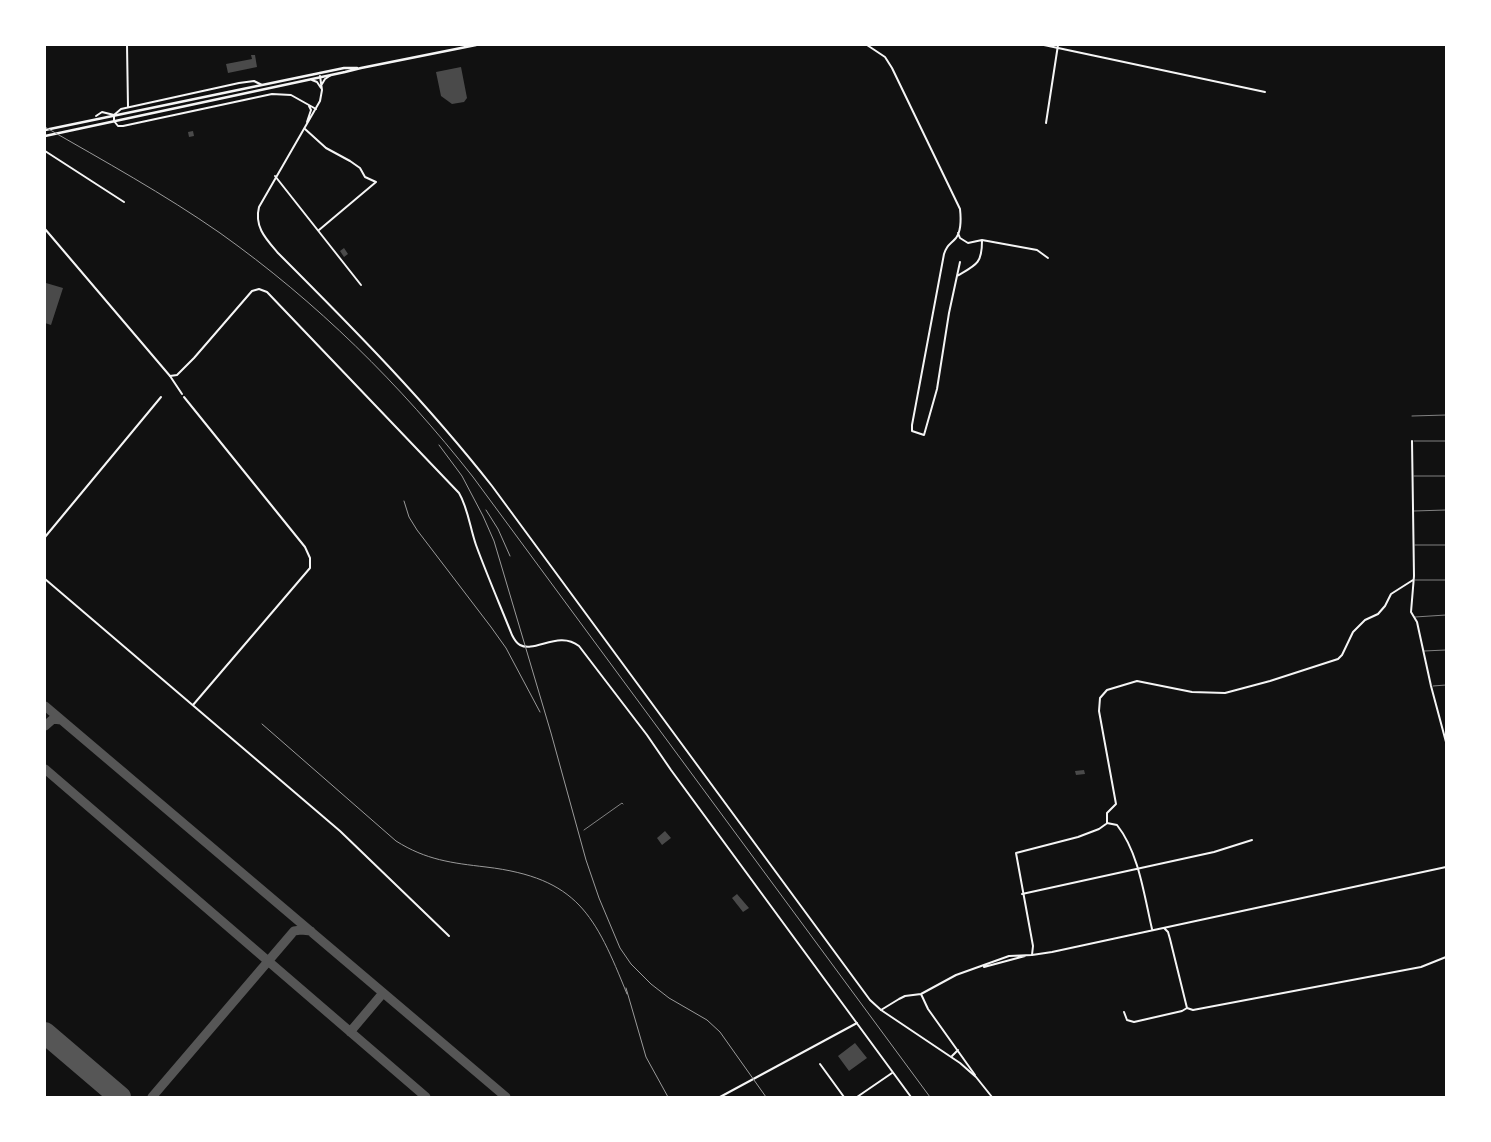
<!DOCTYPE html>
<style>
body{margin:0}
#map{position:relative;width:1491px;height:1142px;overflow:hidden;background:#111;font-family:Arial,sans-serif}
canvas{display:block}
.frame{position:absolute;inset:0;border:46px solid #fff;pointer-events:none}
</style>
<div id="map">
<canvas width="1491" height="1142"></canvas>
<div class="frame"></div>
</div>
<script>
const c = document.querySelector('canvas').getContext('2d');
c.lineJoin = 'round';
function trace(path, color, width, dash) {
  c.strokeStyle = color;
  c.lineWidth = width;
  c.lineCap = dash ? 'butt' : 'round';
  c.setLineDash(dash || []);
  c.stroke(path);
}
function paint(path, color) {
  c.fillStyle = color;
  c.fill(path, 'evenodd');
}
const taxiway = new Path2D(`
 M45,706L506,1097
 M45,726L53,719L61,720
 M45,769L426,1097
 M350,1032L383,993
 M152,1097L294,931L301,930L311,931`);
const runway = new Path2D(`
 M45,1033L120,1097`);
const building = new Path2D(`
 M251,55H255L257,67L228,73L226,64L252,59Z
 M461,67L467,98L464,102L452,104L441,96L436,72Z
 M193,131L194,136L189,137L188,132Z
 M344,248L348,254L344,257L340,251Z
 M46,283L63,288L51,325L45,323Z
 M1084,770L1085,774L1076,775L1075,771Z
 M665,831L671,838L662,845L657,838Z
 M737,894L749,908L743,912L732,898Z
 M855,1043L867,1058L849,1071L838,1056Z`);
const service = new Path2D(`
 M1412,416L1446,415
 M1414,441H1446
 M1414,476H1446
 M1414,511L1446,510
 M1415,545H1446
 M1415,580H1446
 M1415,617L1446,615
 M1424,651L1446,650
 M1433,686L1446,685
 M584,830L622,803L623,804`);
const minor = new Path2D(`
 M867,45L885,57L892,68L960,209C961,218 962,230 956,238C950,245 947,244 944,254L912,425V431L924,435L937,389L949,313L960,262
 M1044,45L1265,92
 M96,116L102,112L114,115
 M1046,123L1058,45
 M305,129L326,148L350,161L360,168L365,177L376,182L319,230
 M45,151L124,202
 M275,176L361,285
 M958,233L960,238L968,243L982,240L1037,250L1048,258
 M957,276C976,265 982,264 982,241
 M170,376L182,394
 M184,397L305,547L310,558V568L193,705
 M1412,441L1414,576L1411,612L1417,622L1431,686L1446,742
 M45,537L161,397
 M45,579L340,831L449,936
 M1107,823V813L1116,804L1099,711L1100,698L1107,690L1137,681L1192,692L1225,693L1270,681L1338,659L1342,655L1353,632L1365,620L1378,614L1385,606L1391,594L1413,580
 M1107,823L1117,825C1139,853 1144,895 1152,929
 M1022,894L1214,852L1252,840
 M1164,928L1168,932L1170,939L1187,1008
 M1032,955L1033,946L1016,853L1078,837L1099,829L1106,824
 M984,967L1025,956
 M921,994L928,1009L975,1075
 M881,1010L899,999L905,996L921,994L956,975L1009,956L1032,955L1052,952L1446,867
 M1124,1012L1127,1020L1134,1022L1182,1011L1187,1008L1193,1010L1421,967L1446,957
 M952,1056L958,1050
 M820,1064L844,1097
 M720,1097L857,1023
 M857,1097L892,1073`);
const tertiary = new Path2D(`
 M127,45L128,107
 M320,76L322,90L320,101L259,207C254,227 266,239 278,253C354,329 426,402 492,486L870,1000L881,1010L960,1063L976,1077L992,1097
 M312,80L317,82L321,88
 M322,84L325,79L331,75
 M262,85L254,81L239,83L121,109L114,115V121L118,126H123L272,94L291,95L316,109
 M307,122L311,110L309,106
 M45,229L170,376L177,375L194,358L252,291L259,289L267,292L459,493C468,508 470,528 476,545C487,575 500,605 512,635C514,639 516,643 520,645C535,653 559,630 579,646L647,735L671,770L911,1097`);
const primary = new Path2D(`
 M45,130L344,68H357
 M45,136L345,72L361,68L476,45`);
const rail = new Path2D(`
 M45,127C104,161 164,194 220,233C317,302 400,384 473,477L930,1097
 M439,445L462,476L483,516L494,541L551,733L586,860L599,898L620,948L631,964L651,984L669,998L707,1020L720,1032L766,1097
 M404,501L409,517L417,530L491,627L506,648L540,712
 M486,510L498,529L510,556
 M262,724L396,841C426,860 452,863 486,867C578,878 595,915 627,994
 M626,988L646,1057L668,1097`);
trace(taxiway, '#565656', 9);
trace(runway, '#565656', 22);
paint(building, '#4a4a4a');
trace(service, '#f5f5f5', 0.5);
trace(minor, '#f5f5f5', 2);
trace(tertiary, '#f5f5f5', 2);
trace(primary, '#f5f5f5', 2.5);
trace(rail, '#9a9a9a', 1);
</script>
